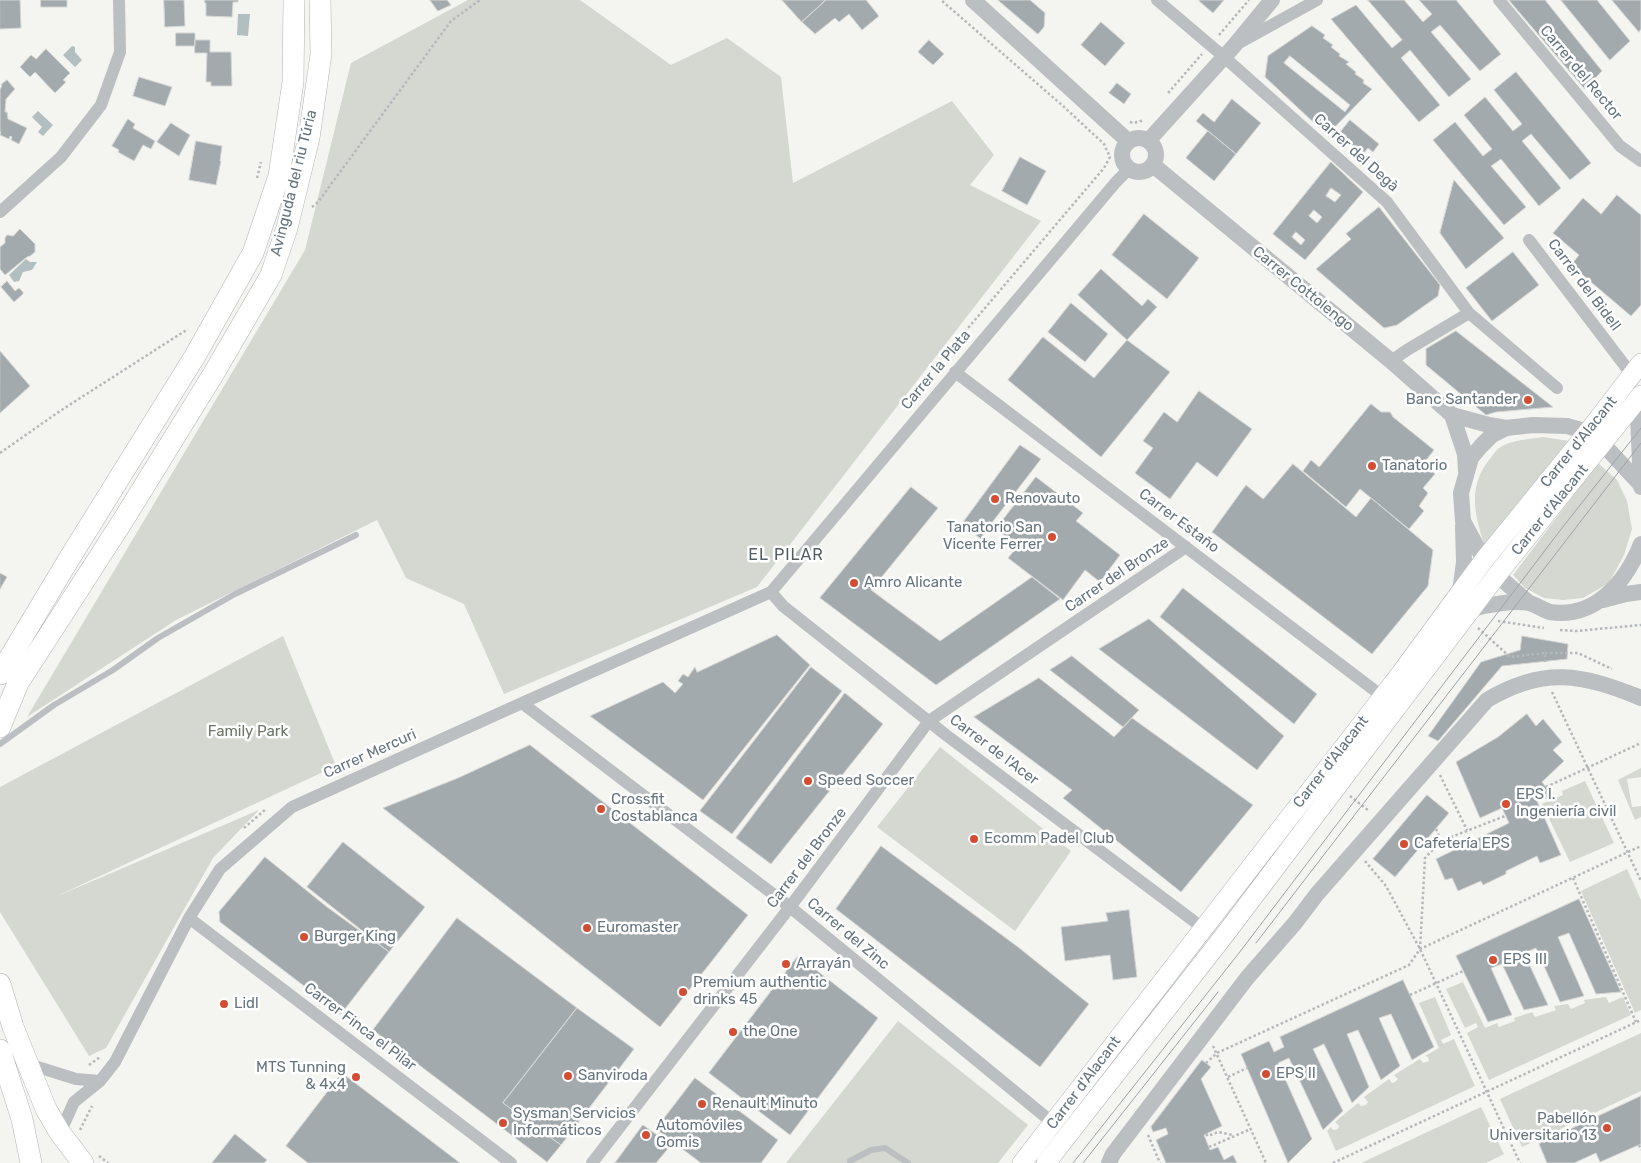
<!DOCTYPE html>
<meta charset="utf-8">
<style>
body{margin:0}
canvas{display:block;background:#f4f4f0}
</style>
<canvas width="1641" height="1163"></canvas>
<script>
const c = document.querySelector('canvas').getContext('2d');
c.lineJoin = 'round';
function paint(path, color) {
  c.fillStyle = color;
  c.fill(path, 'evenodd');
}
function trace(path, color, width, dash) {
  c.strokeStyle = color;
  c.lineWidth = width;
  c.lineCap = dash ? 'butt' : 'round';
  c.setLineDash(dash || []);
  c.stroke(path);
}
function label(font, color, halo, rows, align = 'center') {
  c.font = font + ' Rubik,sans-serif';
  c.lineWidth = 5;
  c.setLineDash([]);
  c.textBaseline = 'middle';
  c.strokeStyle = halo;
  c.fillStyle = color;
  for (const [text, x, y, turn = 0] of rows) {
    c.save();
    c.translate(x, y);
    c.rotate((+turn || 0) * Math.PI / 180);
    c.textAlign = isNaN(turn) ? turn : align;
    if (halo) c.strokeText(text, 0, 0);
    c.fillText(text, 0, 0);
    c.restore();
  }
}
const green = new Path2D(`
 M468,0H580L671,65L727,38L781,77L793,183L952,101L994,155L970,185L1041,221L757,587L504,694L464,604L406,578L377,520L176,620L27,717L305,250L351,63Z
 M1543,437L1569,441L1485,547C1475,516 1467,488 1489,460C1492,457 1495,451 1499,448C1510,440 1530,439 1543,437Z
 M1598,463L1617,480L1627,501L1632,529L1624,555L1609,583L1583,598L1563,600L1544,598L1525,588L1513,575Z
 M283,636L336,766L55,897L259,810L213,858L106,1048L89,1056L0,912V787Z
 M940,747L1071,851L1015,931L877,827Z
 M1641,768V777L1627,779L1632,807L1641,806V817L1635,820L1618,780Z
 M1585,781L1614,843L1570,862L1542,804L1563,795L1562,791Z
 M1627,869L1641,900V1010L1635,1013L1581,891Z
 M1463,982L1485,1028L1497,1023L1499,1027L1515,1021L1514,1018L1532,1012L1535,1017L1556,1010L1554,1006L1568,1004L1571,1009L1585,1003L1584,1000L1606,997L1609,1003L1623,997L1631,1015L1489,1080L1467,1033L1478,1027L1476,1023L1465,1028L1446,989Z
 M1435,997L1451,1035L1441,1040L1443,1044L1454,1039L1475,1086L1336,1151L1327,1131L1331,1127L1333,1130L1338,1129L1339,1126L1335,1122L1358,1103L1361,1106L1366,1105L1368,1102L1364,1097L1389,1079L1392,1083L1395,1082L1398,1079L1394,1075L1420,1059L1423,1063L1429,1061L1428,1057L1425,1056L1439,1048L1419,1003Z
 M898,1021L1028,1125L998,1163H786Z
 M1641,1033V1091L1522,1147L1500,1099Z
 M1481,1107L1504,1154L1486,1163H1361Z`);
const water = new Path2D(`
 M238,14H250L248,36L237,35Z
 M72,46L75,47V52L82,60L75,67L63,55Z
 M38,111L53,125L43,136L38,132L42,127L32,117Z
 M26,259L30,262H37L32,270L23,272L19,281L14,282L9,275Z`);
const building = new Path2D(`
 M0,0H20L21,28L0,29Z
 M41,0H67V7H41Z
 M164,0H184L185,26L165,27Z
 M205,0H238V2H233L232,17L206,16V3H205Z
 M430,0H447L451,5L438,11Z
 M782,0H826L802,22Z
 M826,0H866L879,16L862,30L849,14L839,22L835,18L815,34L802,22Z
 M998,0H1030L1045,13L1044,27L1038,34Z
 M1200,0H1224L1213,13L1199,1Z
 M1368,0H1404L1423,22L1432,14L1419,0H1456L1501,54L1480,71L1440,25L1431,32L1471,79L1449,97L1410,50L1401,58L1440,105L1419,122L1331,19L1356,5L1392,48L1402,40Z
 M1509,0H1545L1602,71L1585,89Z
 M1561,0H1597L1630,41L1610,60Z
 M1612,0H1641V29L1639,32Z
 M1101,22L1125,43L1105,66L1081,45Z
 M1312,26L1325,35L1323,38L1333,45L1331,47L1340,54L1339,56L1349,62L1346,64L1356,72L1355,74L1364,80L1363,83L1372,89L1327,135L1265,77L1268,56ZM1290,56L1350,105L1345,112L1284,63Z
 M176,33H195V46H176Z
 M195,40H210V52H231L232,86H211V82H206L207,53H195Z
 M929,40L944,54L933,65L918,52Z
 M46,49L70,73L63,80L66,82L55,93L35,72L30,77L20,67L31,55L36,59Z
 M1516,72L1591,163L1570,180L1531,134L1522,141L1561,188L1539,206L1501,159L1491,166L1526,207L1504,225L1433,140L1455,122L1483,156L1492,149L1464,115L1485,97L1513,131L1522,124L1494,90Z
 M139,77L172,87L165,106L133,96Z
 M7,80L15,89L6,99L5,112H7L8,119L27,128L19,144L11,140L12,137L10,136L9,139L0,135L1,132H0V89L2,86L1,85Z
 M1117,83L1131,94L1124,104L1109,93Z
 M1232,99L1261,123L1236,154L1196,121L1203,113L1214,122Z
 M128,119L135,124L133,128L155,141L151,149L143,145L134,161L118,152L119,150L112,146Z
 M1350,120L1379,144L1373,152L1368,148L1362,155L1338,135Z
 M171,123L190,135L179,156L157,142Z
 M1208,131L1236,154L1214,181L1186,158Z
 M196,141L222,146L220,161H221L216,185L189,180Z
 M1020,157L1046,171L1027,205L1002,191Z
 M1331,162L1363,192L1305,260L1273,234ZM1331,188L1341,195L1335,202L1326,196ZM1314,210L1322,217L1317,223L1309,216ZM1296,232L1305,240L1301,245L1292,237Z
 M1454,180L1504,238L1466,269L1440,233Z
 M1617,195L1641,215V305L1631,316L1571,265L1579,255L1553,233L1583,198L1601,214Z
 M1379,207L1440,285L1438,296L1397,325L1384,328L1316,269L1351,239L1346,234Z
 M1144,214L1199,258L1167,299L1112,255Z
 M20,229L35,244V252L30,256L27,257L5,275L0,269V247L5,243V238L7,235L13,236Z
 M1513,252L1539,285L1492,321L1466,288Z
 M1101,269L1142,306L1148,299L1157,307L1127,340L1078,295Z
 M7,281L15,291L19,288L23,292V294L14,302L1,287Z
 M1071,303L1108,334L1085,362L1048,332Z
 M1456,331L1553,407L1496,412L1486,415L1426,365V349Z
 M1043,337L1094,378L1127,340L1170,372L1101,457L1008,380Z
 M0,351L30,386L0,413Z
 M1199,391L1252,429L1217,477L1197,462L1170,499L1135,473L1153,448L1143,441L1164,412L1177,422Z
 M1371,404L1381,412H1390L1393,417L1434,450L1423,464L1435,474L1423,488L1428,493L1419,506L1424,511L1409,529L1360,489L1346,507L1303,471L1311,460L1319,467Z
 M1020,445L1041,459L987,529L981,539L962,524Z
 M1293,464L1356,517L1371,498L1433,550L1428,586L1372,654L1212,532L1246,485L1263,499Z
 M1036,477L1083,513L1076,521L1120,555L1100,582L1085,570L1063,600L1008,558L1018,546L996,529Z
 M911,487L938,508L871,590L940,641L1032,577L1060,599L936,685L820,598Z
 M0,573L7,577L0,589Z
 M1183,588L1317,694L1294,724L1160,617Z
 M1149,619L1284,736L1257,770L1099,649Z
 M777,635L810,665L703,800L590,716L663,682L675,693L683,684L678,681L683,674L688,677L695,667L697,672Z
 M1522,636L1568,644L1567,659L1502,666L1438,741L1428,736L1481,662L1520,650Z
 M1072,656L1139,710L1123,727L1050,670Z
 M811,667L842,691L732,834L700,811Z
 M1039,678L1114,737L1132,718L1253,805L1181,892L1063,798L1072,790L974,717Z
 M845,693L883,724L771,864L736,838Z
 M1527,714L1536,726L1543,719L1562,742L1553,750L1564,761L1542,782L1553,796L1537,801L1561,855L1540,863L1537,856L1506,871V874L1483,885L1481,881L1458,891L1452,878L1445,880L1436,859L1509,823L1502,808L1480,818L1456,762L1498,737Z
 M530,745L748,915L660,1027L383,808L458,778Z
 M1427,795L1449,813L1395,877L1373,859Z
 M343,842L425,907L389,952L307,887Z
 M881,846L1018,947L1089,1004L1040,1067L836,909Z
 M265,857L327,907L389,952L341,1014L220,922L219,912Z
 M1579,899L1621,992L1596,994L1569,933L1558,937L1584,996L1560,1002L1536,948L1524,953L1548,1005L1524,1010L1502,964L1491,968L1512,1015L1488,1022L1456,956Z
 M1129,910L1137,977L1113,980L1110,955L1065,961L1061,927L1108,921L1106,913Z
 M457,918L577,1008L503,1103L561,1145L547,1162L373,1030Z
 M798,956L878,1018L790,1135L709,1073Z
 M1403,980L1434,1047L1412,1060L1391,1014L1379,1018L1400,1066L1381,1080L1358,1030L1347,1034L1369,1087L1352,1103L1324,1044L1313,1049L1343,1111L1323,1130L1289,1058L1278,1063L1312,1139L1288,1163L1241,1054L1269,1041L1274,1052L1284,1047L1280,1037Z
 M577,1008L634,1049L561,1145L503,1103Z
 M1202,1060L1211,1067L1201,1079L1222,1126L1204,1135L1210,1150L1218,1147L1224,1160L1233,1155L1237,1163H1166L1156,1140L1168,1134L1166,1128L1153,1132L1151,1127Z
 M342,1073L460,1163H308L286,1146Z
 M695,1078L778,1140L761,1163H701L656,1129Z
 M1641,1096V1144L1600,1162L1596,1153L1574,1163H1547L1539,1144Z
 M643,1125L671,1145L656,1163H615Z
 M235,1134L267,1160L264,1163H212Z`);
const path = new Path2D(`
 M1219,35L1249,0
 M1168,93L1202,54
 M1130,122L1134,123L1144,120
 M257,178L261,162
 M312,207L318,202L451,21L480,0
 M914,398L923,387V381L1104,168L1110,157L1104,144L1063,106L941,0
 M0,453L60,411L188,329
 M1498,621L1544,628
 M1478,628L1510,657L1545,653V663
 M1560,630L1576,631L1641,625
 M1545,653H1578L1612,669
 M1552,692L1641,881
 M1440,775L1467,830
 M1546,787L1641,743
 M1350,796L1369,811
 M244,828L266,809
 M1436,829L1441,841
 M1365,861L1386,886L1420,949L1520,1163
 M1573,878L1636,1022
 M1420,949L1425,858L1441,841L1505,816
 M1410,995L1463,971
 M1213,1046L1266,1163
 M1206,1063L1217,1053L1409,965L1420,949L1641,846
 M89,1065L100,1057
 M1228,1077L1247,1068
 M80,1130L92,1106
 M1206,1134L1208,1136L1218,1132L1233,1135
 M1148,1135L1160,1163
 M1639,1145L1641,1150
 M1209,1147L1251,1129
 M99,1156L108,1163
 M1333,1163L1641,1020`);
const service = new Path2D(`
 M0,744L54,705L113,670L158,638L235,594L356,535
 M850,1161L871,1150L885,1148L908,1163`);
const minor = new Path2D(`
 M1157,0L1223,56L1387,202L1469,313L1557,388
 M1499,0L1620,146L1641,161
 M1239,43L1317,0
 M0,212L61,157L101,105L120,52L119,0
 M1529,240L1632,375
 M1391,361L1407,350L1469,313
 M955,372L1382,696
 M771,592L783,606L946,735L1203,928
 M522,703L790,907L1053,1123
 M189,918L511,1163
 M28,1064L76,1079L100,1081
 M60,1133L74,1102L100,1081L115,1062L189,918L220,869L292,807L522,703L771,592L1116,182L1129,169
 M592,1163L790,907L929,721L1186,547`);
const tertiary = new Path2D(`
 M973,0L1128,141
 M1122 155a17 17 0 1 1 34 0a17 17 0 1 1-34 0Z
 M1149,140L1234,46L1272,0
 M1153,165L1391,361L1452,415L1489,425L1506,428
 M1641,400L1638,416L1641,487
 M1452,415L1465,454L1466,471
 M1460,592L1464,562L1463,526
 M1603,600L1626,594L1641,592
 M1529,603L1497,575L1484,560L1463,521L1461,493L1471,458L1481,446L1492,435L1506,428L1533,425L1567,426L1588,432L1603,444L1641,485
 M1472,609C1487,605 1514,600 1529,603C1537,605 1543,610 1550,612C1595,619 1626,582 1641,544
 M1109,1163L1113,1154L1247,978L1295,923L1317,894L1487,700C1544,666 1582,674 1641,698`);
const secondary = new Path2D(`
 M1022,1163L1401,673L1484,560L1588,432L1641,363
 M1046,1163L1223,937L1497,575L1641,395`);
const primary = new Path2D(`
 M0,674L69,559L195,356L253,253L279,176L293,82L294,0
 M0,727L18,683L122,522L214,373L271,275L287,228L309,138L321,54L320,0
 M0,984L13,1027L46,1109L60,1133L83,1163
 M0,1050L22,1119L31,1163`);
const tram = new Path2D(`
 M1256,943L1641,443
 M1073,1163L1239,953L1562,528L1641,428
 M1083,1163L1218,992`);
const markers = [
 [1528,400,5,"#d24d32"],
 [1372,466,5,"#d24d32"],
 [995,499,5,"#d24d32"],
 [1052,537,5,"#d24d32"],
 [854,583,5,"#d24d32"],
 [808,781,5,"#d24d32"],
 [1506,804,5,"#d24d32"],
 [601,809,5,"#d24d32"],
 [974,839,5,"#d24d32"],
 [1404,844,5,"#d24d32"],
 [587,928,5,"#d24d32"],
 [304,937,5,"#d24d32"],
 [1493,960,5,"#d24d32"],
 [786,964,5,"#d24d32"],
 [683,992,5,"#d24d32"],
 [224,1004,5,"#d24d32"],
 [733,1032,5,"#d24d32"],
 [1266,1074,5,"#d24d32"],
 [568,1076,5,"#d24d32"],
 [356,1077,5,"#d24d32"],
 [702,1104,5,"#d24d32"],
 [503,1123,5,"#d24d32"],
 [1607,1128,5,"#d24d32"],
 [646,1135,5,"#d24d32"]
];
const streetNames = [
 ["Carrer del Rector",1581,73,50],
 ["Carrer del Degà",1356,153,42],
 ["Avinguda del riu Túria",294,183,-76],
 ["Carrer del Bidell",1584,285,53],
 ["Carrer Cottolengo",1303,289,39],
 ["Carrer la Plata",936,370,-50],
 ["Carrer d'Alacant",1579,442,-51],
 ["Carrer d’Alacant",1550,510,-51],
 ["Carrer Estaño",1179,521,37],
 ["Carrer del Bronze",1117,575,-34],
 ["Carrer de l'Acer",994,750,37],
 ["Carrer Mercuri",370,754,-24],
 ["Carrer d'Alacant",1331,762,-52],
 ["Carrer del Bronze",807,858,-53],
 ["Carrer del Zinc",848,934,40],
 ["Carrer Finca el Pilar",360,1027,37],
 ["Carrer d'Alacant",1084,1083,-53]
];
const poiNames = [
 ["Banc Santander",1518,400,"right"],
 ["Tanatorio",1382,466],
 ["Renovauto",1005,499],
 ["Tanatorio San",1042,528,"right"],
 ["Vicente Ferrer",1042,545,"right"],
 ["Amro Alicante",864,583],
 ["Speed Soccer",818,781],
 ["EPS I.",1516,795],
 ["Ingeniería civil",1516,812],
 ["Crossfit",611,800],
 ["Costablanca",611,817],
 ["Ecomm Padel Club",984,839],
 ["Cafetería EPS",1414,844],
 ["Euromaster",597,928],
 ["Burger King",314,937],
 ["EPS III",1503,960],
 ["Arrayán",796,964],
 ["Premium authentic",693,983],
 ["drinks 45",693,1000],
 ["Lidl",234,1004],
 ["the One",743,1032],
 ["MTS Tunning",346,1068,"right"],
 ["& 4x4",346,1085,"right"],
 ["EPS II",1276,1074],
 ["Sanviroda",578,1076],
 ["Renault Minuto",712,1104],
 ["Sysman Servicios",513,1114],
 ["Informáticos",513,1131],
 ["Pabellón",1597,1119,"right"],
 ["Universitario 13",1597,1136,"right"],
 ["Automóviles",656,1126],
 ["Gomis",656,1143]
];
const parkNames = [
 ["Family Park",248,732]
];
const neighbourhoodNames = [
 ["EL PILAR",786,555]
];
paint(green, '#d4d8d0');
paint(water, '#b1bfc1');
paint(building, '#a2aaae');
trace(building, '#d5d5d3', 1);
trace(secondary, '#aeb3b7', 20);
trace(primary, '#afb3b6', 22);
trace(path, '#b5b8ba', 2.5, [2.5, 2.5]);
trace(service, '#bbbfc2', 6);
trace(minor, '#bbbfc2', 12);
trace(tertiary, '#bbbfc2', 16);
trace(secondary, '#fff', 19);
trace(primary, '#fff', 21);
trace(tram, '#9da3a8', 1);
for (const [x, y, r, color] of markers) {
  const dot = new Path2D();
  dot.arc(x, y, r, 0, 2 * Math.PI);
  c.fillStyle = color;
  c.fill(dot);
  trace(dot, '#fff', 2);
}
label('15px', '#66757f', '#fff', streetNames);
label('15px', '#66757f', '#fff', poiNames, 'left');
label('15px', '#697664', '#fff', parkNames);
c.letterSpacing = '1px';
label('16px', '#535e64', '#fff', neighbourhoodNames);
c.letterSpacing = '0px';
</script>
